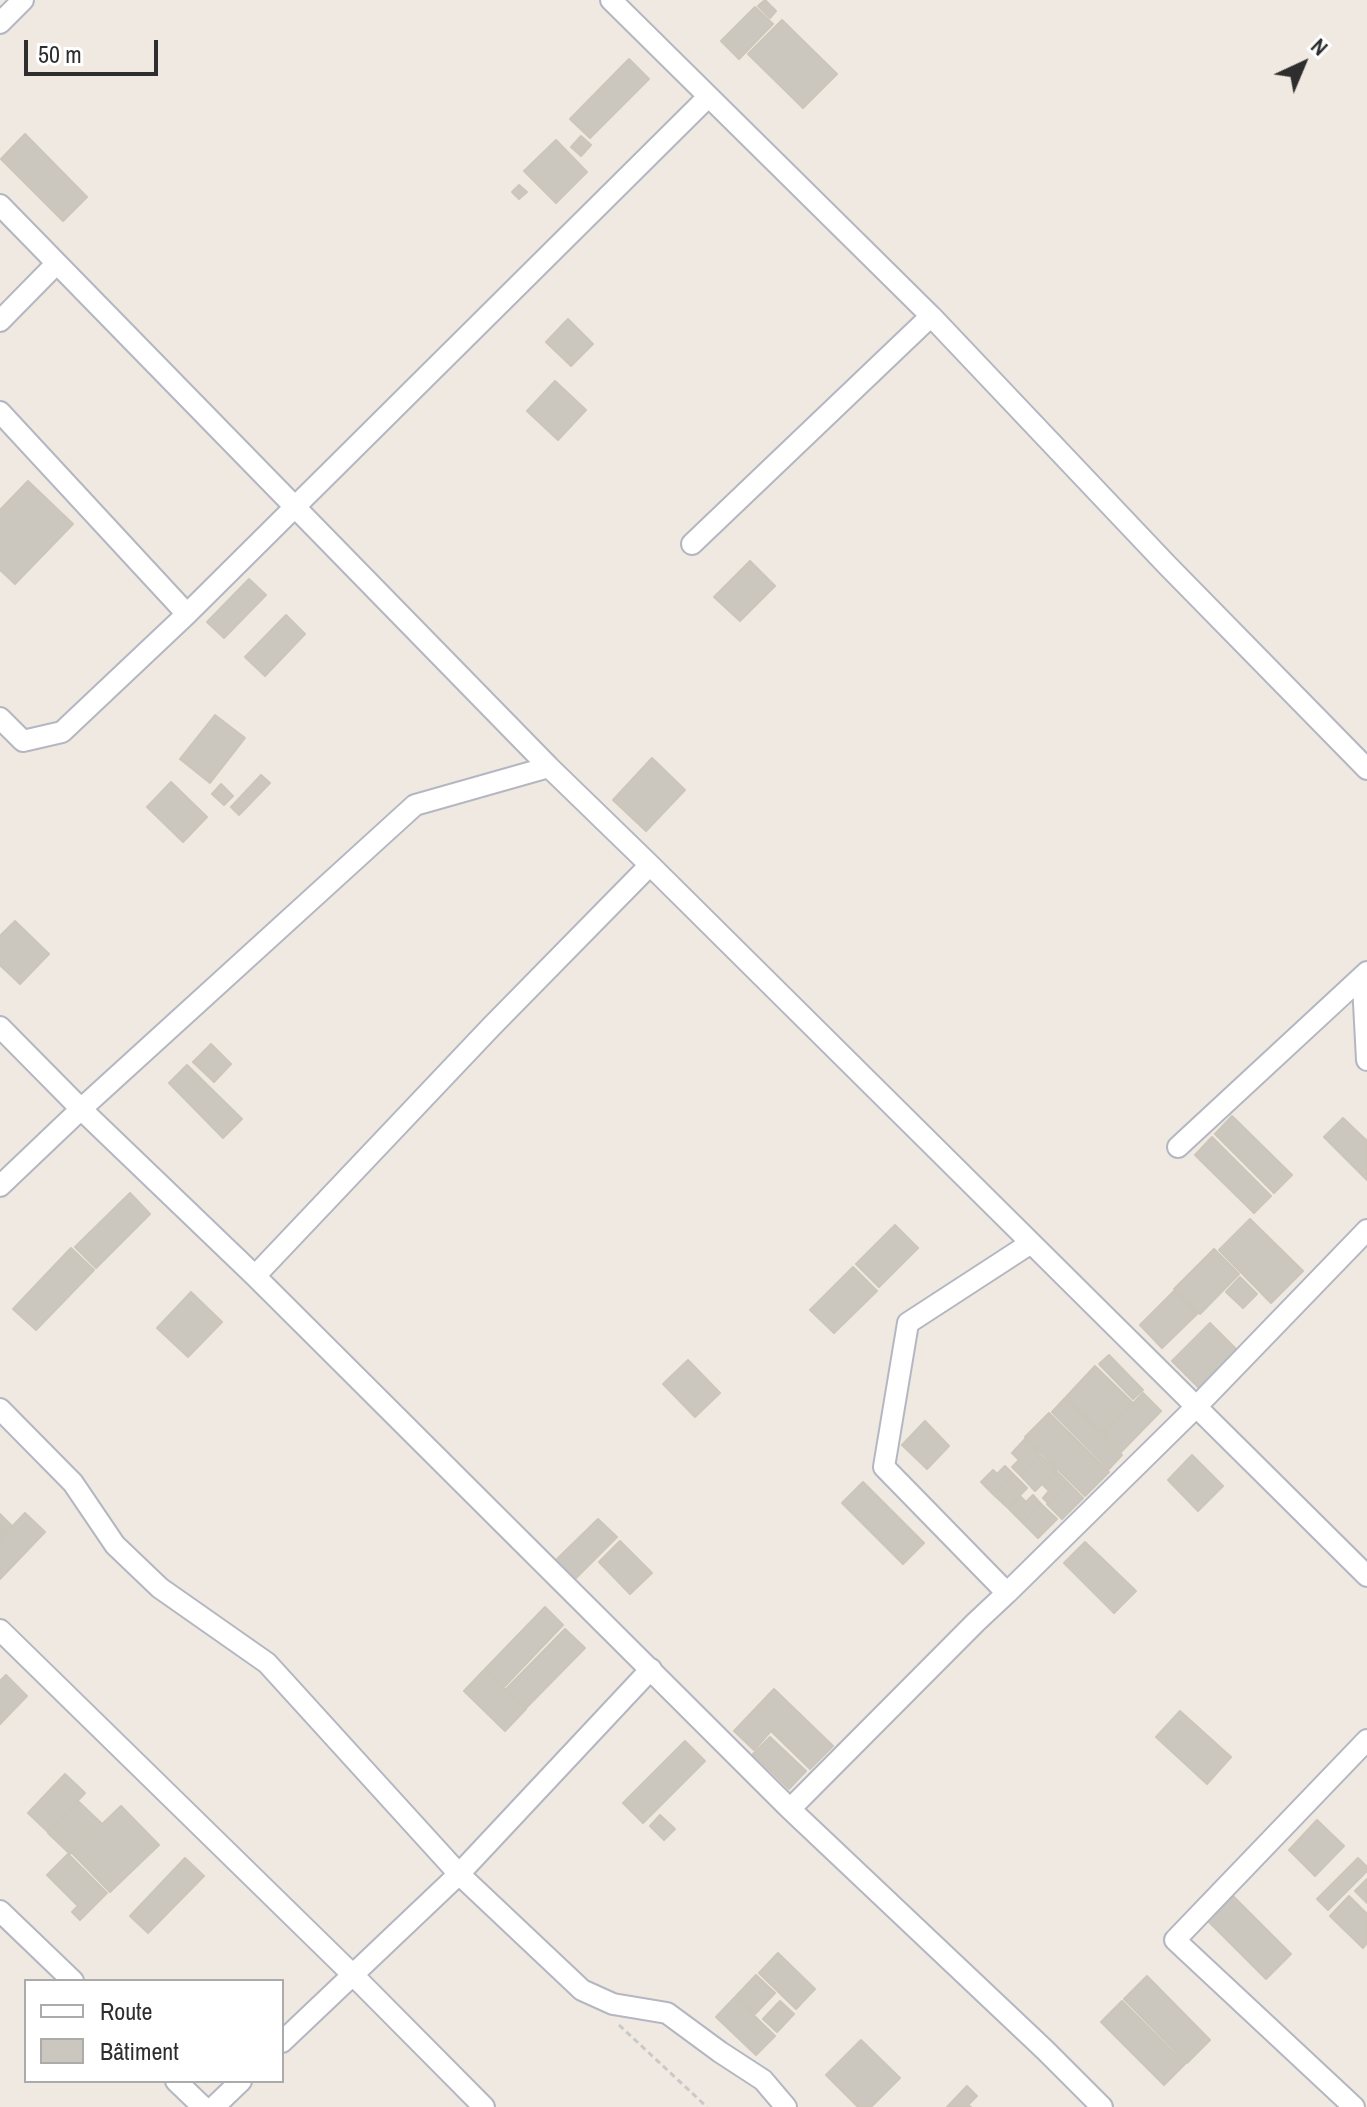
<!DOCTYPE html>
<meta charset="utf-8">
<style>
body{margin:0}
#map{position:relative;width:1367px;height:2107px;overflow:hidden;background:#efe9e1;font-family:"Archivo Narrow",sans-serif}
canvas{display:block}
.legend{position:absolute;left:24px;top:1979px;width:260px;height:104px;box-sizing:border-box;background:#fff;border:2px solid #ababab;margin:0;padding:10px 14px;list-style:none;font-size:24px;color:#2e2e2e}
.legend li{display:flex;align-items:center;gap:16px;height:40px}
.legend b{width:40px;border:2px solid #ababab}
.north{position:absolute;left:1263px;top:24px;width:80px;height:80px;-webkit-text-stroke:6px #fff;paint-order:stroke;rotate:44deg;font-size:22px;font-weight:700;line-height:32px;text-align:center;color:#2e2e2e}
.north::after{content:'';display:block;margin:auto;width:28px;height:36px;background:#2e2e2e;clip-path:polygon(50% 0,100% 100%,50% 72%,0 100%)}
.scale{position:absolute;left:24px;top:40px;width:134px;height:36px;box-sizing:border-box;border:4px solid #2e2e2e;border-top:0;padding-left:10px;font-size:24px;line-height:28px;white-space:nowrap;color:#2e2e2e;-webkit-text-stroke:6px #fff;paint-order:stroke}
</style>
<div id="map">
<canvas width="1367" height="2107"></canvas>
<ul class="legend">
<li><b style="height:10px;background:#fff"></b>Route</li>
<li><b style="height:22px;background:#cbc7bf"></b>Bâtiment</li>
</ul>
<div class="north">N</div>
<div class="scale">50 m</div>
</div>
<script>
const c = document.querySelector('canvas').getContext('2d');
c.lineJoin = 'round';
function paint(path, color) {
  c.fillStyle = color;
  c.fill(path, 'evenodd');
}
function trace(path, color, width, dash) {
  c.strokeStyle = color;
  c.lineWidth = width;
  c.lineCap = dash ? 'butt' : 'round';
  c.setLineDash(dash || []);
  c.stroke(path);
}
const building = new Path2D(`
 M765,0L776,11L770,18L758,6Z
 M755,7L773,24L739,59L721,41Z
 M782,20L837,74L803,108L748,54Z
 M629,59L649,79L590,138L570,119Z
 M25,134L87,197L63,221L1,159Z
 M581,136L591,145L581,156L571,147Z
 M556,140L587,172L556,203L524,171Z
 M519,185L527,192L519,199L512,192Z
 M568,319L593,344L571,366L546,342Z
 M555,381L586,410L558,440L527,411Z
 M28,481L73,524L15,584L0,570V510Z
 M750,561L775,586L740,621L714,597Z
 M249,579L266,595L224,638L207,622Z
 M286,615L305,634L265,676L245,657Z
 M215,715L245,738L210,783L180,759Z
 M652,758L685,790L646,831L613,800Z
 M261,775L270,783L239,815L231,807Z
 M171,782L207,817L183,842L147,807Z
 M221,784L233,796L224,805L212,794Z
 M15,921L49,954L20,984L0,965V936Z
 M211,1044L231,1064L214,1082L193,1062Z
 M187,1065L242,1119L223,1138L169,1083Z
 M1232,1116L1292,1175L1274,1193L1215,1134Z
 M1343,1118L1367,1141V1180L1324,1137Z
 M1212,1137L1271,1196L1254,1213L1195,1155Z
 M130,1193L150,1214L96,1268L75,1247Z
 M1250,1219L1303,1271L1271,1303L1219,1250Z
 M895,1225L918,1248L879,1287L856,1264Z
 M71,1248L94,1270L36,1330L13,1309Z
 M1214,1249L1239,1274L1200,1314L1174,1289Z
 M853,1267L877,1291L834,1333L810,1310Z
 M1240,1277L1257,1294L1243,1308L1226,1292Z
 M1174,1291L1197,1314L1162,1348L1140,1325Z
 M191,1292L222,1322L188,1357L157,1328Z
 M1210,1323L1237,1350L1199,1388L1172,1361Z
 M1109,1355L1143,1390L1133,1399L1099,1364Z
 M688,1360L720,1393L695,1417L663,1384Z
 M1095,1366L1132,1402L1102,1432L1066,1397Z
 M1143,1393L1161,1411L1121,1452L1103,1434Z
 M1065,1398L1122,1455L1109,1469L1052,1412Z
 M1049,1413L1109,1472L1085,1496L1025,1437Z
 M925,1421L949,1446L927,1469L902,1445Z
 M1025,1439L1041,1456L1021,1476L1012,1467L1019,1460L1012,1453Z
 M1192,1455L1223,1486L1198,1511L1168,1480Z
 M1041,1456L1056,1470L1035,1491L1021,1476Z
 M1005,1466L1014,1475L994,1495L981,1482L993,1470L997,1474Z
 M1056,1471L1068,1483L1048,1503L1043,1498L1049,1491L1043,1485Z
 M1014,1475L1027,1488L1008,1508L994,1495Z
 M863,1482L924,1543L903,1564L842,1503Z
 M1068,1483L1083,1498L1062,1519L1047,1504Z
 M1033,1495L1041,1504L1023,1523L1009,1509L1021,1497L1026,1502Z
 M1041,1504L1057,1519L1038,1538L1023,1523Z
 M25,1513L45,1532L0,1579V1539Z
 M0,1514L11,1525L0,1537Z
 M598,1519L617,1537L573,1581L554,1562Z
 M620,1541L652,1573L630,1594L599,1562Z
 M1085,1542L1136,1591L1114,1613L1064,1563Z
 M545,1607L563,1625L504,1687L485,1669Z
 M565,1629L585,1648L526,1708L506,1689Z
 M484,1670L526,1709L505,1731L464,1691Z
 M6,1675L27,1696L0,1724V1681Z
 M774,1689L833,1746L810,1769L771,1731L754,1750L734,1731Z
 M1180,1711L1231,1757L1207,1784L1156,1737Z
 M770,1737L806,1771L789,1789L753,1754Z
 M685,1741L705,1761L643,1823L623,1803Z
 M65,1774L85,1793L48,1832L28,1813Z
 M79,1802L101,1823L70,1854L48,1833Z
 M121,1806L159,1845L110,1892L72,1853Z
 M660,1815L675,1829L664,1840L650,1826Z
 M1317,1820L1344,1846L1315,1876L1289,1850Z
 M68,1854L107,1893L80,1920L72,1912L78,1906L47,1875Z
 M185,1858L204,1876L148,1933L130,1916Z
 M1358,1858L1367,1867V1871L1328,1910L1317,1899Z
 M1367,1879V1903L1355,1891Z
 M1230,1893L1291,1954L1266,1979L1205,1918Z
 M1349,1896L1367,1914V1943L1363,1948L1330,1916Z
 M778,1953L815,1989L796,2009L759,1973Z
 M756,1975L775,1993L755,2014L736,1996Z
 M1147,1976L1210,2040L1187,2063L1124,1999Z
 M735,1997L775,2036L756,2055L716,2017Z
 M780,2001L794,2014L777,2032L763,2019Z
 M1122,2001L1185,2064L1164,2085L1101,2022Z
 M861,2040L900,2078L871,2107H858L826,2075Z
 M967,2086L977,2096L968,2105L971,2107H947Z`);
const path = new Path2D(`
 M619,2025L707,2107`);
const minor = new Path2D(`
 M611,0L931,316L1166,564L1367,769
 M0,23L23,0
 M0,205L549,767L650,865L1367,1576
 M0,321L56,264
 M0,412L187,614
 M692,544L931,316
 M0,718L23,741L62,732L187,614L708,97
 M1367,980L1363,984L1367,1060
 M0,1027L81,1109L255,1276L790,1809L1045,2050L1102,2107
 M1178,1147L1367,972
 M0,1186L81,1109L415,805L549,767
 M255,1276L491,1027L650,865
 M0,1409L73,1483L115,1545L160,1588L267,1663L459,1874L582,1990L613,2004L667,2013L720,2052L763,2080L786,2107
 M1007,1593L884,1467L908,1323L1031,1243
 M0,1630L353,1975L484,2107
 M790,1809L976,1622L1007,1593L1196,1407L1367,1230
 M0,1911L73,1981
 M282,2042L459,1874L651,1669
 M176,2081L203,2107
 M214,2107L241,2081
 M1354,2107L1175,1940L1367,1740`);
paint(building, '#cbc7bf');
trace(building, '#cbc5ba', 2);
trace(minor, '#b4b7c1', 24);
trace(path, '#c9c9c9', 3, [6, 4]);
trace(minor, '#fff', 20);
</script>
